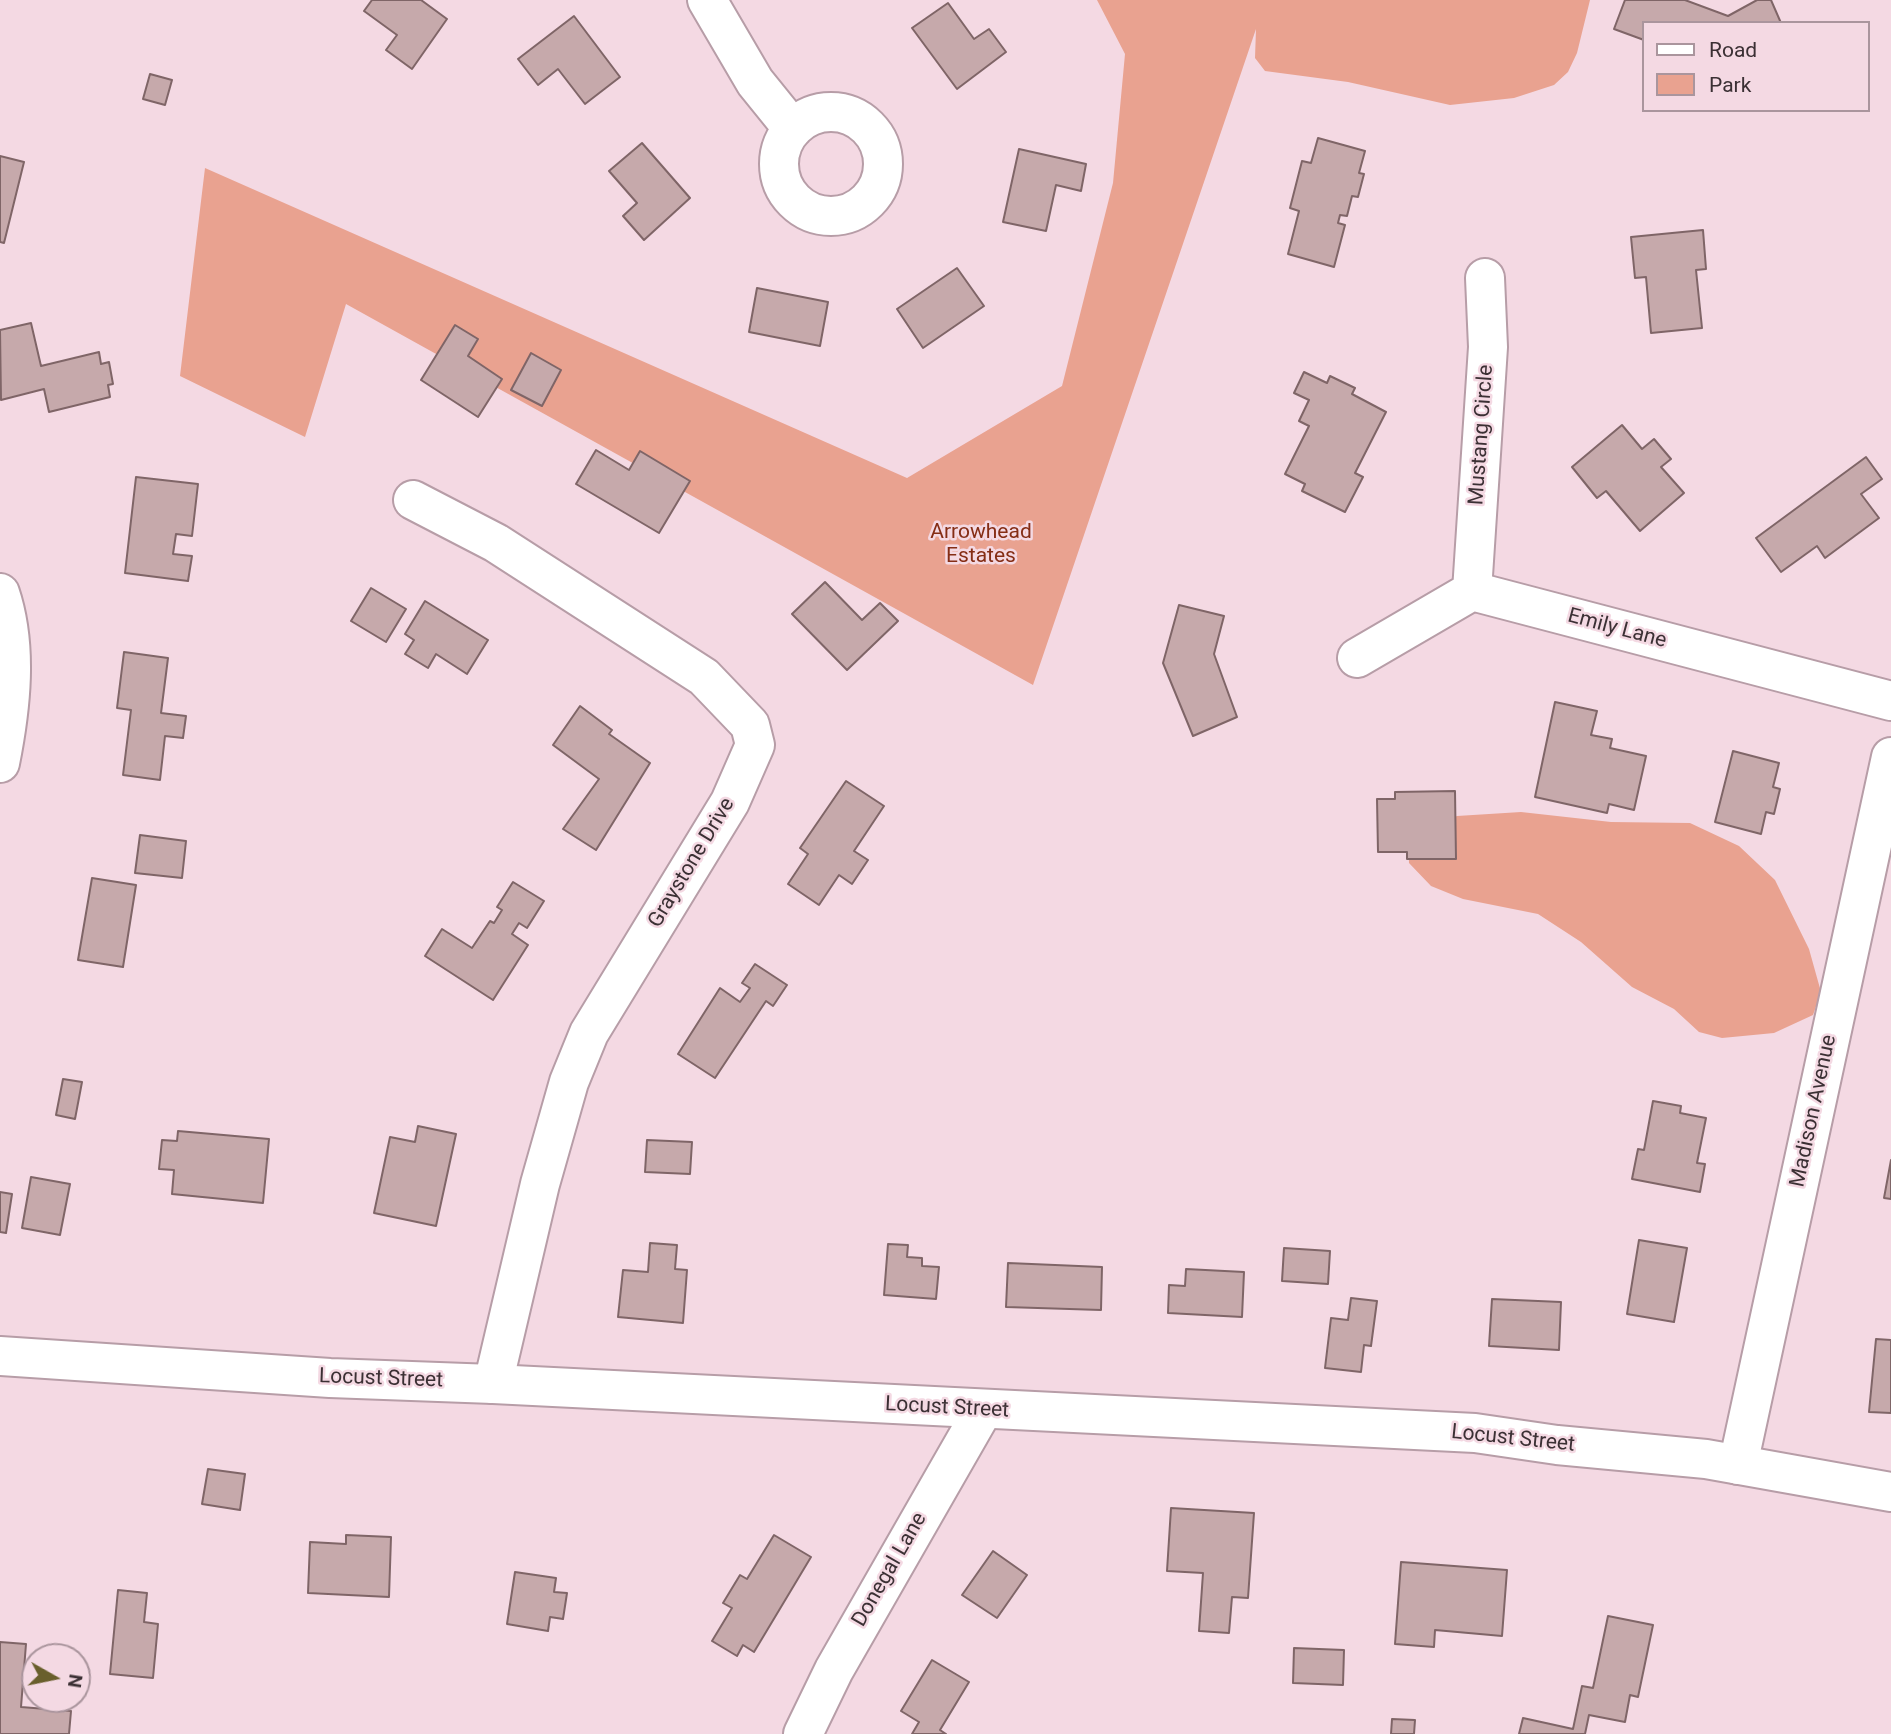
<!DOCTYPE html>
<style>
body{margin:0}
#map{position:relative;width:1891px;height:1734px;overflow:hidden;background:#f4d9e3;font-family:Roboto,sans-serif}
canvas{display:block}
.legend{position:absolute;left:1642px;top:21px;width:228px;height:91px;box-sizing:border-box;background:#f4d9e3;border:2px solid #aa959d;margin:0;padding:9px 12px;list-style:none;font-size:21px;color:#3b3034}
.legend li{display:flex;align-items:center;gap:14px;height:35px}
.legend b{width:35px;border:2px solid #aa959d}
.north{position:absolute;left:21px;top:1643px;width:70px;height:70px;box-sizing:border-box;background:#f4d9e3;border:2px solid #aa959d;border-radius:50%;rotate:99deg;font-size:19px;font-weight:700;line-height:28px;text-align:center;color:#3b3034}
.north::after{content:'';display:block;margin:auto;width:24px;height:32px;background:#695f2c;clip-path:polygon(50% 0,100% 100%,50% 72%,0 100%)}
</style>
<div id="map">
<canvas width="1891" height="1734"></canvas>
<ul class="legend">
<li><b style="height:9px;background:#fff"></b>Road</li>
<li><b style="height:19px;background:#e9a290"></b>Park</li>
</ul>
<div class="north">N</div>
</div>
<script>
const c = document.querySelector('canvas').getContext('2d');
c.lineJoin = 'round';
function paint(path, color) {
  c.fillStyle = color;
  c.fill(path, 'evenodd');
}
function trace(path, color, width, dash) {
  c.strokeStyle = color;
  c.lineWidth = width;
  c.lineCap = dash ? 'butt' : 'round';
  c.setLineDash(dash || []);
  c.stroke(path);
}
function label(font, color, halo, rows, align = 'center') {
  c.font = font + ' Roboto,sans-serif';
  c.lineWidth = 5;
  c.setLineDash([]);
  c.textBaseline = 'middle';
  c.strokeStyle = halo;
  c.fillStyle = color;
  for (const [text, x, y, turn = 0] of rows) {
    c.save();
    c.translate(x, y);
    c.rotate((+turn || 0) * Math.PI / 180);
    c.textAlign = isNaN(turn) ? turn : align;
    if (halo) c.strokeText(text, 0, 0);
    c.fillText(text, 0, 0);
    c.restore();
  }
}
const green = new Path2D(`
 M1097,0H1590L1577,53L1568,72L1554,85L1514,98L1450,105L1348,82L1265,71L1255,58L1256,29L1033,685L346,304L305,437L180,376L205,168L907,478L1062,386L1113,183L1125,54Z
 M1521,812L1611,822L1690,823L1739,846L1775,880L1809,949L1821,992L1813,1015L1774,1033L1722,1038L1699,1032L1674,1009L1632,987L1581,942L1538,914L1463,899L1431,886L1409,863L1408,835L1457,816Z`);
const building = new Path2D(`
 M372,0H421L447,19L412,69L386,50L397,35L364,11Z
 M1625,0H1685L1728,16L1757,0H1771L1781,23H1644V40L1614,29Z
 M948,3L974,39L989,29L1006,52L957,89L912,28Z
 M574,16L620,77L585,104L558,69L538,85L518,59Z
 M150,74L172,80L165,105L143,99Z
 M1318,138L1365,151L1359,173L1364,174L1358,197L1352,196L1347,216L1340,215L1338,223L1345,225L1334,267L1288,254L1299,211L1290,208L1302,161L1311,163Z
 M642,143L690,198L644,240L623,216L637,203L609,171Z
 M1019,149L1086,164L1081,191L1056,185L1046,231L1003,222Z
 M0,156L24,162L4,243L0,242Z
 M1703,230L1706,269L1696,270L1702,328L1651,333L1646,277L1635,278L1631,237Z
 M957,268L984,306L923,348L897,309Z
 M757,288L828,302L820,346L749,332Z
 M31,323L41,366L99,352L101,364L109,362L113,384L108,385L110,397L49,412L44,389L1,400L0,330Z
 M455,325L478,339L468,356L502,379L478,417L421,380Z
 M531,353L561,370L542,406L511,390Z
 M1304,372L1327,383L1330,376L1355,388L1352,394L1386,412L1355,473L1363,477L1345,512L1302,491L1305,484L1285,474L1309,426L1299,421L1309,400L1294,393Z
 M1622,425L1642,449L1654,439L1671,459L1661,467L1684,493L1640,531L1606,491L1597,498L1572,467Z
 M596,450L629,470L640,451L690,481L659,533L576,484Z
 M1866,457L1882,479L1861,494L1879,518L1825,558L1817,546L1781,572L1756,538Z
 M136,477L198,484L192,536L176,534L173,554L192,556L188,581L125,573Z
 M825,582L862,620L880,603L898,621L847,670L792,614Z
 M371,588L406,609L386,642L351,621Z
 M425,601L488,640L467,674L436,654L428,668L405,654L414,640L405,634Z
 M1179,605L1224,616L1214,654L1237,717L1193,736L1163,663Z
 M124,652L168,658L161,713L186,716L183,738L165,736L160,780L123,775L131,710L117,708Z
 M1555,702L1597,711L1591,735L1612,739L1610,748L1646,756L1634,810L1609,804L1607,813L1535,797Z
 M580,706L612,730L609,734L650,763L596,850L563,829L599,779L553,745Z
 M1733,751L1779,763L1773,787L1780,789L1774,814L1766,812L1761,834L1715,822Z
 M846,781L884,806L854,851L868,860L852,884L839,875L819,905L788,884L808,854L800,848Z
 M1455,791L1456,859H1407V852H1378L1377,799H1395V792Z
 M140,835L186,841L182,878L135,873Z
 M92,878L136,885L123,967L78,960Z
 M513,882L544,901L527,928L519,923L512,934L528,945L493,1000L425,956L442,929L472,948L490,921L494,923L502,910L497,907Z
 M755,964L787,985L773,1006L766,1001L715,1078L678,1054L720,988L740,1002L750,988L742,983Z
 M63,1079L82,1082L75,1119L56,1115Z
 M1653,1101L1681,1106L1680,1113L1706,1118L1697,1163L1705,1164L1700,1192L1632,1179L1638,1149L1644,1150Z
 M418,1126L456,1134L436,1226L374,1213L390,1137L415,1142Z
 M178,1131L269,1139L263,1203L172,1194L174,1170L159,1169L162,1140L177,1141Z
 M647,1140L692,1142L690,1174L645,1172Z
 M1891,1160V1199L1884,1198Z
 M31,1177L70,1184L60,1235L22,1228Z
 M0,1192L12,1194L6,1233L0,1232Z
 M1639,1240L1687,1248L1674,1322L1627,1314Z
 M650,1243L677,1245L675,1269L687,1270L683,1323L618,1317L623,1270L648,1272Z
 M888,1244L908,1245L907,1257L922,1258V1266L939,1267L936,1299L884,1295Z
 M1284,1248L1330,1251L1328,1284L1282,1281Z
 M1008,1263L1102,1267L1101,1310L1006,1307Z
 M1186,1269L1244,1272L1242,1317L1168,1313L1169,1285L1185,1286Z
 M1351,1298L1377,1301L1371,1346L1364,1345L1361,1372L1325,1368L1331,1318L1348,1320Z
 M1492,1299L1561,1302L1559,1350L1489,1346Z
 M1876,1339L1891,1340V1413L1869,1412Z
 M208,1469L245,1474L240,1510L202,1504Z
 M1171,1508L1254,1513L1248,1598L1232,1597L1229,1633L1199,1631L1203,1573L1167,1571Z
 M346,1535L391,1537L389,1597L308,1593L310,1542L346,1544Z
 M774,1535L811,1557L754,1652L743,1645L737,1656L712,1641L732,1608L723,1603L740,1575L747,1579Z
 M993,1551L1027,1575L997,1618L962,1595Z
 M1401,1562L1507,1570L1502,1636L1435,1630L1434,1647L1395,1644Z
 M515,1572L556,1578L554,1592L567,1593L563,1619L550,1617L548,1631L507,1624Z
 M118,1590L147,1593L144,1622L158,1624L153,1678L110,1674Z
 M1608,1616L1653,1625L1638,1697L1630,1695L1625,1722L1589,1715L1585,1734H1519L1523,1718L1573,1729L1582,1686L1593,1688Z
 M0,1642L26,1644L21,1707L71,1711L69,1734H0Z
 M1294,1648L1344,1650L1343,1685L1293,1683Z
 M932,1660L969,1682L940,1730L946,1734H912L919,1722L901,1711Z
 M1392,1719L1415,1720L1414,1734H1391Z`);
const street = new Path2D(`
 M707,0L755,82L793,129
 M779 164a52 52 0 1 1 104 0a52 52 0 1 1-104 0Z
 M413,500L496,543L704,677L750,725L755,745L730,802L589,1033L569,1082L540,1184L493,1384
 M1472,591L1488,347L1485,278
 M0,593C18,646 11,708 0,763
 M1357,658L1472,591L1891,701
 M1738,1465L1891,757
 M803,1734L834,1670L983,1410`);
const secondary = new Path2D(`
 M0,1356L330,1378L493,1384L1475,1433L1557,1445L1706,1459L1891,1492`);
const streetNames = [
 ["Mustang Circle",1482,435,-86],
 ["Emily Lane",1617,629,15],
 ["Graystone Drive",692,863,-59],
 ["Madison Avenue",1814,1111,-78],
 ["Locust Street",381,1379,2],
 ["Locust Street",947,1408,3],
 ["Locust Street",1513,1439,6],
 ["Donegal Lane",890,1570,-60]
];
const parkNames = [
 ["Arrowhead",981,533],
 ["Estates",981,557]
];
paint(green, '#e9a290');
paint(building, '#c6a9ab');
trace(building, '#7f6567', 2);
trace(street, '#b79da7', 42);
trace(secondary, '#b79da7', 42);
trace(street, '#fff', 38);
trace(secondary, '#fff', 38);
label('21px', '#3b3034', '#f4d9e3', streetNames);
label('21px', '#852d15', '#f4d9e3', parkNames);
</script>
